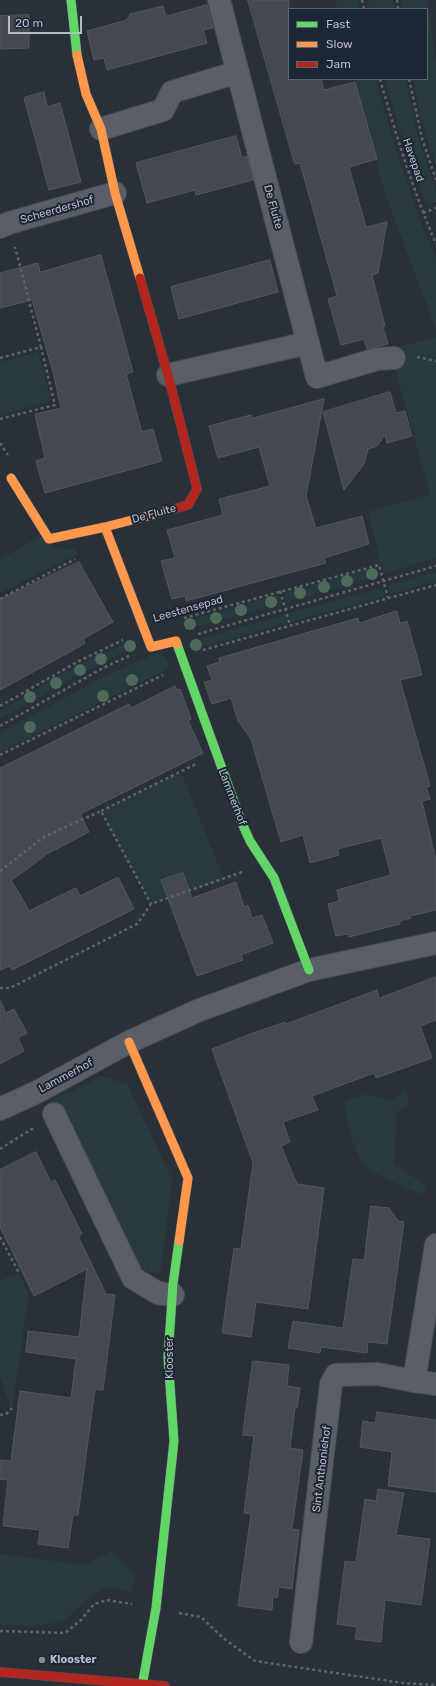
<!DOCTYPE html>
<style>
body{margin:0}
#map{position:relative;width:436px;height:1686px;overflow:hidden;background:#2a3038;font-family:Rubik,sans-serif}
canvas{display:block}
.legend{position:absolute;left:288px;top:8px;width:140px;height:72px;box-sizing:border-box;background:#1d2633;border:1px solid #59626f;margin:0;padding:5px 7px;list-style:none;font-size:12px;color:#b4bcc9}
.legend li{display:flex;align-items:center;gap:8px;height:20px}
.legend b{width:20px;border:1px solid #59626f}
.scale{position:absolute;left:8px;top:16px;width:74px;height:18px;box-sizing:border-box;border:2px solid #b4bcc9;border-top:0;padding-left:5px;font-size:12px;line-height:14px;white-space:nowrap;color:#b4bcc9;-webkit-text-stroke:3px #1d2633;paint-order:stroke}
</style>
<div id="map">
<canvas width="436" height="1686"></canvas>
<ul class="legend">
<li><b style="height:5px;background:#63d668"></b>Fast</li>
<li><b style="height:5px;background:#ff974d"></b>Slow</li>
<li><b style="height:5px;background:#b3261e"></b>Jam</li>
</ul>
<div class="scale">20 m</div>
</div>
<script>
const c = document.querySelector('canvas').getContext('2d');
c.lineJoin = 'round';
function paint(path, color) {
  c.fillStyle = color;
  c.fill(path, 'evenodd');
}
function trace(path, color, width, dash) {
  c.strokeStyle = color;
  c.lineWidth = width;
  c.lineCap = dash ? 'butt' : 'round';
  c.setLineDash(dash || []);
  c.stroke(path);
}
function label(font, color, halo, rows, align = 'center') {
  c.font = font + ' Rubik,sans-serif';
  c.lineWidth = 4;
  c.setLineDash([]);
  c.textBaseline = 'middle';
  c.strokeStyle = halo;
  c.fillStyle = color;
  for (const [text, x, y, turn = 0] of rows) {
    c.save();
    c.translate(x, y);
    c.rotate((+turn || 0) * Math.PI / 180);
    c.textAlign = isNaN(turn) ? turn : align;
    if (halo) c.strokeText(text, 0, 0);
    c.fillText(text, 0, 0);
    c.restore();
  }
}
const green = new Path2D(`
 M335,0H357L359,9H338Z
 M368,0H393L395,9H369Z
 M401,0H427L436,61V166L422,123L413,79H427V9H403Z
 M354,79H375L397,153L418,215L436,259V329L384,191Z
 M385,79H405L419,140L436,190V202L428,204L425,201C409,161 396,120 385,79Z
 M436,337V558L386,573L380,561L368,512L430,494L395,369L394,348Z
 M38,352L51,401L0,415V362Z
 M41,536C54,549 57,549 75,549L77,555L0,593V559Z
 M376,567L378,576L286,602L284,593Z
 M433,573H436V581L390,594L389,585Z
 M382,588L385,596L292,622L290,613Z
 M278,595L281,603L185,630L183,622Z
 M285,615L287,623L191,650L189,642Z
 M132,640L135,647L76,676L0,719V711L61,674Z
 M162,651L170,668L0,752V733L103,677Z
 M181,772L224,879L151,904L101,811Z
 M102,1076L127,1084L172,1179L160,1275L133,1267L52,1099L64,1095Z
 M405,1090L410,1106L397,1111L394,1164L427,1186L423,1195C408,1188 383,1179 370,1170C353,1158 348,1122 344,1102L366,1094L390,1101Z
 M19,1273L29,1295L12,1408L0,1379V1280Z
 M111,1551L135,1576L131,1593C102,1581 94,1593 73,1612C70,1615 65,1620 61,1621C44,1627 18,1625 0,1624V1554L84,1565Z`);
const building = new Path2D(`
 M248,0H289V79H321L324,90L355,82L377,159L349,167L366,227L387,222L378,273L372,275L385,326L383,327L388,344L367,349L364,339L341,345L328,299L337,296L300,163L295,164Z
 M207,5L213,28L203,30L207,43L107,70L104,58L94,60L87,31L127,20L130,14L163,6L166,16Z
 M29,15V48L0,49V16Z
 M44,92L47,107L60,103L81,182L49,190L24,98Z
 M236,136L242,158L247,156L253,180L196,195L195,190L147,203L136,163Z
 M101,255L133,372L126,374L142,432L153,429L162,461L45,493L36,461L45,458L35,414L61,408L53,372L32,300L0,308V273L38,263L40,272Z
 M270,260L278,292L179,319L171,287Z
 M390,392L396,413L405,411L412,436L387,443L385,435L377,446L368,449L364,464L344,490L323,412Z
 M324,399L306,496L316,528L362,516L369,544L324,558L326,563L186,601L185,596L172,599L161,561L175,558L167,530L223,515L219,499L270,486L259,447L218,458L209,426L251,415L252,418Z
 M79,562L113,622L83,639L85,643L68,653L0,690V600Z
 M397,611L400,623L407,621L422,675L400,680L430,786L426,787L430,799L422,801L436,860V910L410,916L411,918L400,921V924L349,937L348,934L336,936L328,904L339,901L337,890L391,875L381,838L338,849L339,855L310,863L303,835L281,842L251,739L238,721L231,698L212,704L204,682L212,680L207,666L220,662L219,658L358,618L359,623Z
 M175,686L177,690L180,689L191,719L188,721L203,753L80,814L89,832L47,854L11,881L18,891L29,911L76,888L80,896L118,877L134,909L12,970L10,966L0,970V768L129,704L131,708Z
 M183,873L192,898L236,882L244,907L248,905L252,918L262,915L273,943L241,955L243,960L197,976L161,880Z
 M436,977V1020L420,1026L432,1058L376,1078L374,1073L312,1096L318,1110L283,1122L290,1142L281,1146L297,1184L324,1188L308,1309L256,1302L251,1337L222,1333L234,1248L241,1249L253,1163L212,1049L253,1033L285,1022L286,1024L377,990L379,998Z
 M0,1000L6,1013L14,1009L27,1033L18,1038L24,1051L0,1064Z
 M36,1152L51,1182L55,1180L82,1234L78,1236L106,1294L115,1295L103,1390L95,1389L78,1515H73L68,1548L38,1544L40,1530L3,1526L8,1480L0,1479V1460L11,1461L20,1391L71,1398L76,1359L26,1352L28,1331L79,1337L87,1269L34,1296L0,1227V1170Z
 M371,1206L389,1208L398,1221L404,1222L387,1344L368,1342L367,1353L321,1347L320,1353L288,1348L293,1321L343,1328L353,1259L364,1260Z
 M253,1361L289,1365L287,1386L300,1388L297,1408H295L290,1448L303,1450L292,1529L299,1530L292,1589L279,1587L277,1598L273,1597L272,1610L238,1606L251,1514L244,1513L254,1436L243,1435Z
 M377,1412L436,1420V1492L388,1486L392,1452L360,1447L363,1421L375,1423Z
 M378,1489L404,1493L396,1535L430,1539L421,1605L385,1600L381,1642L355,1639L357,1627L337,1624L345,1561L356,1562L365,1499L376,1501Z`);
const path = new Path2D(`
 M362,0L364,9
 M397,0L398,9
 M380,79C396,135 413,190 436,244
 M409,79L422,138L436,180
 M423,213L436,208
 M417,357L436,361
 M0,358L41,347L15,247
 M0,419L55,405L41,347
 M0,443L8,455
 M280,591L290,625
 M0,599L75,559
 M184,618L379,565L388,598
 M198,634L436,566
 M203,650L436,585
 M0,706L79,661L123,640
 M0,726L103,668L129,656
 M0,755L163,675
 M101,811L196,764
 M0,871L44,837L101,811L151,904
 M0,988H10L137,924L151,904L242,872
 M0,1149L35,1127
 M0,1237L19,1273
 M0,1415L6,1414L12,1408
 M179,1613L201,1617L223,1638L255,1661L403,1683L436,1685
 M0,1631L65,1633L81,1620L94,1604L107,1600L132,1604`);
const street = new Path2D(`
 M101,129L163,110L172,92L238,72
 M0,227L9,223L115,193
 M308,343L317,377L377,359L394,358
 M168,375L308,343L219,0
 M0,1109L37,1092L129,1042L197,1011L309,970L436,943
 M54,1114L133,1278L158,1293L173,1295
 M414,1381L436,1384
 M301,1642L331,1384L336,1375L377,1374L414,1381L436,1245`);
const fast = new Path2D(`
 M71,0L77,55
 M177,644L241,821L250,841L274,878L309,970
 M142,1686L156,1608L174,1441L168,1357L173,1284L179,1241`);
const slow = new Path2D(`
 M77,55L86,94L101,129L115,193L140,278
 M11,478L49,539L105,527L163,512
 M105,527L151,647L176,641L177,644
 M129,1042L188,1178L179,1241`);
const jam = new Path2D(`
 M140,278L168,375L197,489L188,505L163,512
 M0,1672L165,1686`);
const trees = [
 [372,574],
 [347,581],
 [324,587],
 [300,593],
 [271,602],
 [241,610],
 [216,618],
 [190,624],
 [196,645],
 [130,646],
 [101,659],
 [80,670],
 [132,680],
 [56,683],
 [103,696],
 [30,697],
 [30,727]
];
const markers = [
 [42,1660,4,"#848b96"]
];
const streetNames = [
 ["Havepad",413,160,71],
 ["De Fluite",273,207,75],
 ["Scheerdershof",57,210,-16],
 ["De Fluite",154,514,-15],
 ["Leestensepad",188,609,-16],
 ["Lammerhof",232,797,69],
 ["Lammerhof",66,1076,-28],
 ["Klooster",170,1358,-90],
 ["Sint Anthoniehof",322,1469,-83]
];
const poiNames = [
 ["Klooster",50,1660]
];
paint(green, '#273a3e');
paint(building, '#444950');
trace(building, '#52575f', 1);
trace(street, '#484c53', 24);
trace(fast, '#484c53', 10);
trace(slow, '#484c53', 10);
trace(jam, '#484c53', 10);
trace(path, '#5d636a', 2.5, [3, 3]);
trace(street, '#5a5e66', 22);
trace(fast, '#63d668', 9);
trace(slow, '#ff974d', 9);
trace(jam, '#b3261e', 9);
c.fillStyle = '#4e6a5a';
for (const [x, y] of trees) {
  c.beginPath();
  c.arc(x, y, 6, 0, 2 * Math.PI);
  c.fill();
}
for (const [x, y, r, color] of markers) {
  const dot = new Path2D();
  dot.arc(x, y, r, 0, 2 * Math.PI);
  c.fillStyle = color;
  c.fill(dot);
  trace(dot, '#1d2633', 1.5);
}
label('11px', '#b4bcc9', '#1d2633', streetNames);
label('bold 11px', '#b4bcc9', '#1d2633', poiNames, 'left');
</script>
